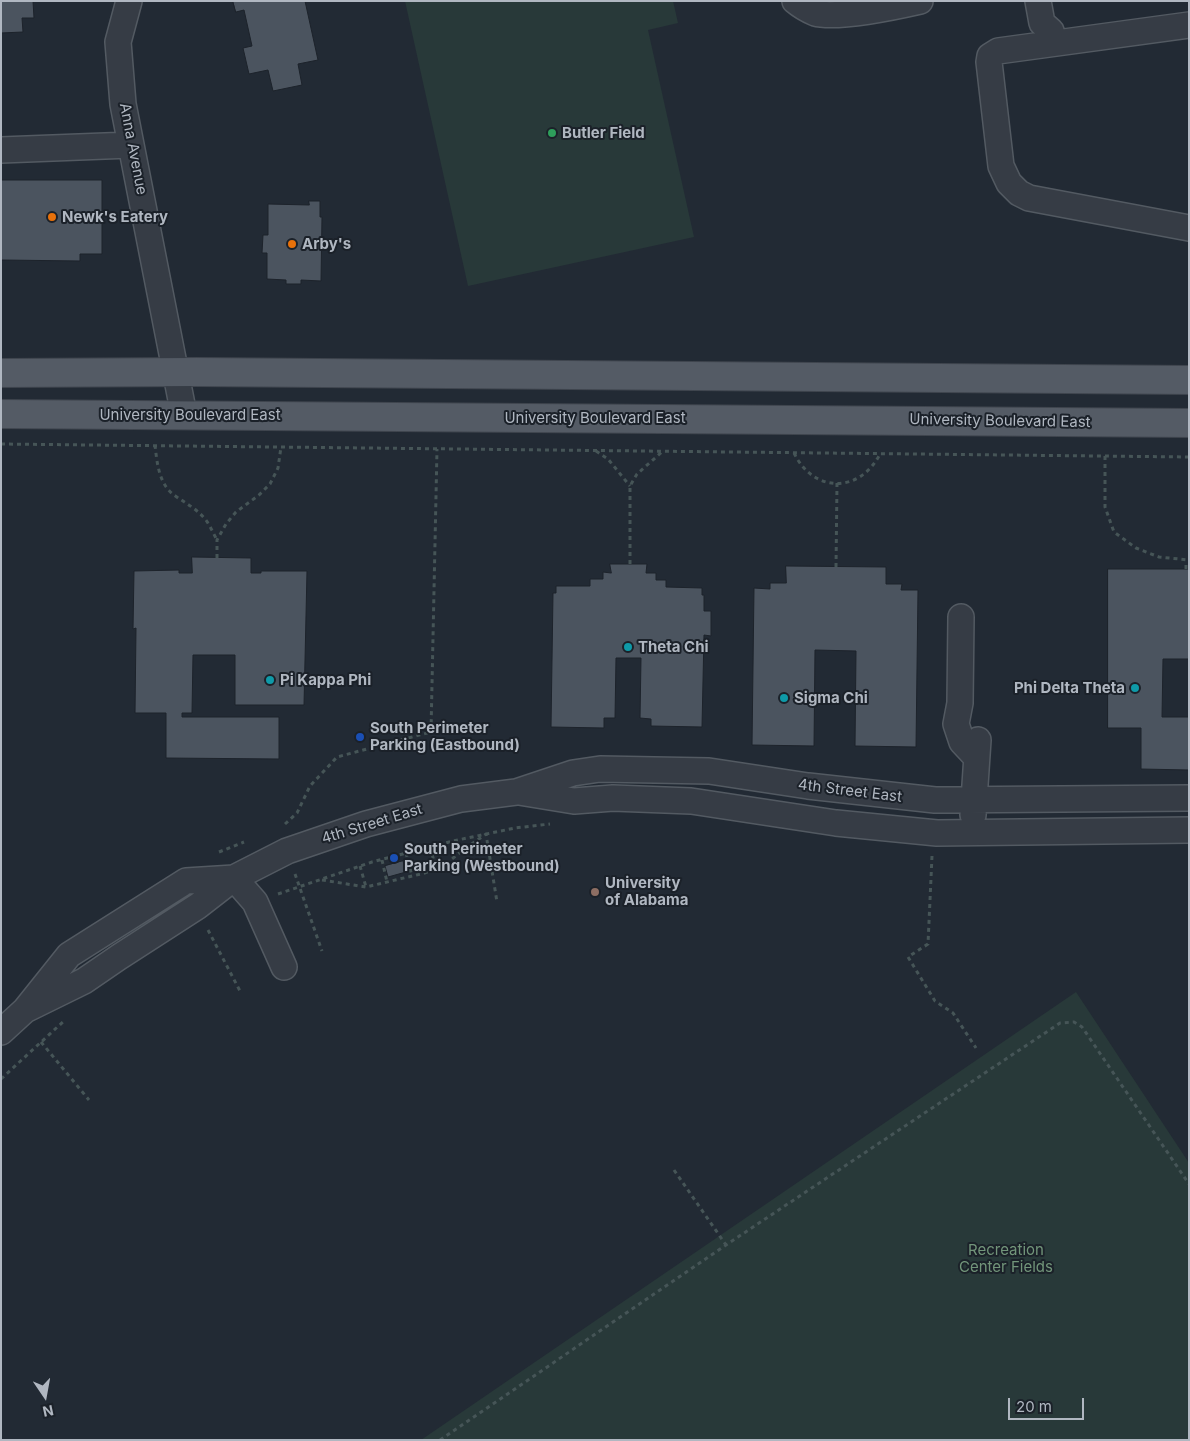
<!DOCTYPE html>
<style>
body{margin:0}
#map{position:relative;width:1190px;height:1441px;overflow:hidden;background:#222a34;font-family:Inter,sans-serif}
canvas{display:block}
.frame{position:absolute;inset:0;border:2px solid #b0b7c1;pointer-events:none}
.north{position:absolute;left:20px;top:1371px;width:50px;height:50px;-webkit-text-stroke:4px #1b2129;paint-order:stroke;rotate:168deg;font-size:14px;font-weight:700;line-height:20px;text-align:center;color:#b0b7c1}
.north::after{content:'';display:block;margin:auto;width:18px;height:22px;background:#b0b7c1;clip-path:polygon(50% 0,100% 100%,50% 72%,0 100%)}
.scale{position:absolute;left:1008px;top:1398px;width:76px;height:22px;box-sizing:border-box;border:2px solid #b0b7c1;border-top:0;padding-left:6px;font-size:15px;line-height:18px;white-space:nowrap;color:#b0b7c1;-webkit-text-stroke:4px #1b2129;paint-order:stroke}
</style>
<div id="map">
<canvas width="1190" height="1441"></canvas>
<div class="frame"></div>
<div class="north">N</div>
<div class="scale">20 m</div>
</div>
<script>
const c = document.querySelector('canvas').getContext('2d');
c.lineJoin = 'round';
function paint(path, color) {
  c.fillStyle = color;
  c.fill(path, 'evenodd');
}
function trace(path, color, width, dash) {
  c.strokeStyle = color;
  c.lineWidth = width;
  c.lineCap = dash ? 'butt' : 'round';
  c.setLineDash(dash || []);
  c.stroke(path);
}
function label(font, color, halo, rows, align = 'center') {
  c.font = font + ' Inter,sans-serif';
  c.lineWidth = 4;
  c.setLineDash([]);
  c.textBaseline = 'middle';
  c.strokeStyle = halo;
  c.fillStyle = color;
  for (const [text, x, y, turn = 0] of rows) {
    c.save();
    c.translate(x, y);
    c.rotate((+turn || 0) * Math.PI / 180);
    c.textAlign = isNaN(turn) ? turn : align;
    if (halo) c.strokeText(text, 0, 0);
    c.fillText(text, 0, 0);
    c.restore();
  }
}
const green = new Path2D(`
 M405,1H673L678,23L648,30L694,237L468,286Z
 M1076,992L1189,1163V1440H421Z`);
const building = new Path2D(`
 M1,1H33L34,18H22L23,32L1,33Z
 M233,1H305L318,60L298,64L302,85L273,91L268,70L249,74L243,48L252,46L244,10L236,12Z
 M1,180H102V254H80V261L1,260Z
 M309,201H320V217H322L321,281L301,280V284H286V280L267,279V253H262L263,235H268V204L309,205Z
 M192,557L251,558V573H261V571H307L304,705H235V655H193L192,713H182V717H279V759L166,758V713H135L136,628L133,629L134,571L179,570V573H192Z
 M610,564H647L646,573H656V580H666V587L702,588V595H704V611H711V636L704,635L702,727L651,726V719L640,718L641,658H616L615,718H604V728L551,727L553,593H556V586H590V579H603V572L611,573Z
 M786,566L886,567V584H902L901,590H918L916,747L855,746L856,651L815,650L814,746L752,745L754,588L770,589V583H786Z
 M1108,569H1189V659H1163L1162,717H1189V770L1141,769V728H1108Z
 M403,861L406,872L388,877L385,866Z`);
const path = new Path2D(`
 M1,444L1189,457
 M155,445C157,463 159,484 174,495C185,503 196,508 205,519C210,525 213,533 217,540
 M596,451L608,459L630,486
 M794,453C814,494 860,493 880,454
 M1105,456V507L1114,532L1136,548L1159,557L1189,560
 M217,558V540L226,524L236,512L259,495L270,484L278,468L281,447
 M630,564V486L637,474L663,451
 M836,567L837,483
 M1186,569V561
 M285,824L297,813L310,786L337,757L431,732L437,449
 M430,847L436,868
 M219,852L244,842
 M406,853L412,876
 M932,856L928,944L908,957L935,1001L953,1013L976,1048
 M382,860L387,882
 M360,866L366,887
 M295,874L322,951
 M322,880L366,887L425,873L447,863L463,850L486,834L497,902
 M278,894L372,862L453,841L515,828L550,824
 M208,930L240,991
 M41,1042L89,1100
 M1,1079L65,1020
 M674,1170L726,1245
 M440,1440L726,1245L1060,1023L1074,1022L1082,1027L1189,1184`);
const minor = new Path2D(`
 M129,1L118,42L123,104L184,415
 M795,1C801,6 808,10 815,13C836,19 898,6 920,1
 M1038,1L1042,23L1051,31L1054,43
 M1189,25L998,51L990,56L989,62L1001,166L1009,183L1019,193L1029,198L1189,228
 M1,150L131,145
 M961,617L960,703L956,724L962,742L976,757
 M519,792L574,801L613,798L691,801L836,823L937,833L1189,830
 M973,815L978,740
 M234,878L255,902L284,967
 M25,1010L84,981L119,957L198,906L234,878L287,851L366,824L461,799L516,792L573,773L600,769L709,771L808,786L935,800L1189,798
 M1,1032L25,1010L69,955L186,881L234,878`);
const major = new Path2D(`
 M1,373L197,372L1189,380
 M1,414L1189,423`);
const markers = [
 [552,133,5,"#2e9e5b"],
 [52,217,5,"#e8710a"],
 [292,244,5,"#e8710a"],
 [628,647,5,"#0f9aa8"],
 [270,680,5,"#0f9aa8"],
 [1135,688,5,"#0f9aa8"],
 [784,698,5,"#0f9aa8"],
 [360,737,5,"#1a4fb4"],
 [394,858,5,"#1a4fb4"],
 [595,892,5,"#8d6e63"]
];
const poiNames = [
 ["Butler Field",562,133],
 ["Newk's Eatery",62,217],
 ["Arby's",302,244],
 ["Theta Chi",638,647],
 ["Pi Kappa Phi",280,680],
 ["Phi Delta Theta",1125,688,"right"],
 ["Sigma Chi",794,698],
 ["South Perimeter",370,728],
 ["Parking (Eastbound)",370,745],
 ["South Perimeter",404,849],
 ["Parking (Westbound)",404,866],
 ["University",605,883],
 ["of Alabama",605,900]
];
const streetNames = [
 ["Anna Avenue",133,149,79],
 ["University Boulevard East",190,415],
 ["University Boulevard East",595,418],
 ["University Boulevard East",1000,421,1],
 ["4th Street East",850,791,7],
 ["4th Street East",372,824,-17]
];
const parkNames = [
 ["Recreation",1006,1250],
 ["Center Fields",1006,1267]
];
paint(green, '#283939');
paint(building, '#4b545f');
trace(building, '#1d232b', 1);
trace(minor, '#535a62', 28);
trace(major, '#3f454e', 30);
trace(path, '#465557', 3, [4, 4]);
trace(minor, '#363c45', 25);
trace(major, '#545b65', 28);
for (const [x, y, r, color] of markers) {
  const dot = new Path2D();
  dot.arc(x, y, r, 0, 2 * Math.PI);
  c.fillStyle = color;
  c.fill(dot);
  trace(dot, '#1b2129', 2);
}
label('bold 15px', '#b0b7c1', '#1b2129', poiNames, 'left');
label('15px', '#b0b7c1', '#1b2129', streetNames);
label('15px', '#72957a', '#1b2129', parkNames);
</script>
